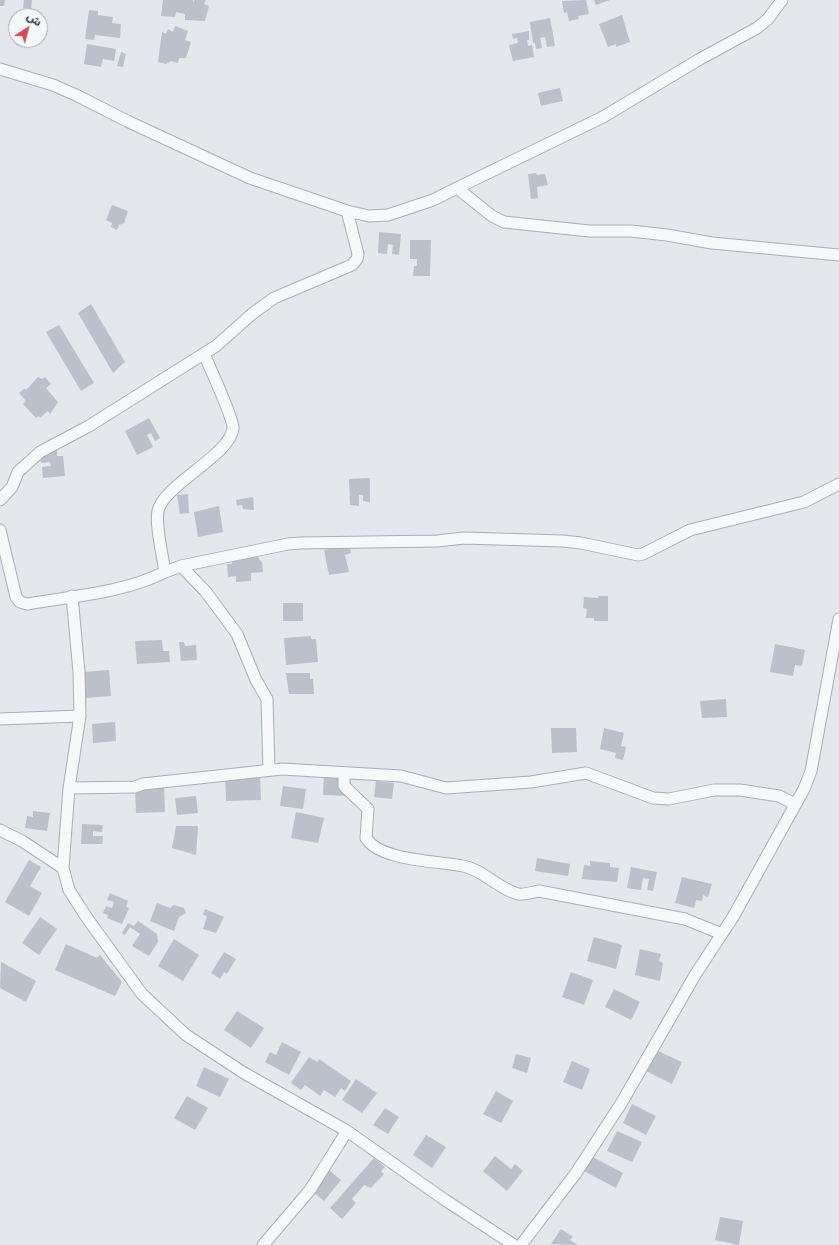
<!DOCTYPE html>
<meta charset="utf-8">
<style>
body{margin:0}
#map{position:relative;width:839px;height:1245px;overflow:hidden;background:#e4e7ec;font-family:"Open Sans","Noto Sans Arabic",sans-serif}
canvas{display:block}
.north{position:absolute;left:8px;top:8px;width:40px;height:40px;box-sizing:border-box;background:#f4f6f9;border:1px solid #a4a8b1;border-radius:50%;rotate:36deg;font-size:11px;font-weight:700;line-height:16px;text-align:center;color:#2b3445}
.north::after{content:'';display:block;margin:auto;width:14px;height:18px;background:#d1495b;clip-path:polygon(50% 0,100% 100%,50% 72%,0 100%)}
</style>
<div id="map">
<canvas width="839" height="1245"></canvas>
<div class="north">ش</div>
</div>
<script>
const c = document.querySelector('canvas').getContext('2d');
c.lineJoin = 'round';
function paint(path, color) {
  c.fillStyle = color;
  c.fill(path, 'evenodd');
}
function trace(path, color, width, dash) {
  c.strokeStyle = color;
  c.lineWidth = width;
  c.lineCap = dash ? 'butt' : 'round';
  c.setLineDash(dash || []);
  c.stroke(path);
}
const building = new Path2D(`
 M0,0H5L4,6H0Z
 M24,0H32L31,9L23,8Z
 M163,0H193V3L194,0H206L204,4L209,6L205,21L185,20V14L176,12L175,17L161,16Z
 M586,0L589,14L578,16L579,19L569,21L567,12L564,13L562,1Z
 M594,0H610L596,5Z
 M89,10L98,11V15L113,17L112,23L121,24L120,38L95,35L94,40L85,39Z
 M622,15L630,42L616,47V44L608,47L599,24Z
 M550,18L555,46L547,47L545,37L540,38L542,48L536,49L535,43H533L530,22Z
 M175,26L188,31L185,40L191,42L186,58H179L178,63L171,61L166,64L158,62L162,32L166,34L168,29L173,32Z
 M529,31V40H527L528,46L532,45L534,57L513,61L509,45L518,43L517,38L513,39L512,34Z
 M87,44L116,49L114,61L103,59L101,67L84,64Z
 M121,52L126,54L123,67L117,66Z
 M560,88L563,101L541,106L538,93Z
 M536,173L537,175L545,174L548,185L537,187L538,198L531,199L528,174Z
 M112,205L128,211L124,223L119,225L117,230L111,227L112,223L106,220Z
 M379,232L401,234L399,255L392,254L393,245L388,244L387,254L378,253Z
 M410,240H431L430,276H413L414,266H417V259H410Z
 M91,304L125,362L113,373L78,313Z
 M59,325L94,383L81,391L46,332Z
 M38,377L42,379L45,377L51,384L46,388L58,402L50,414L48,411L40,418L39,416L36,418L23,404L26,401L19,393L25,388L26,390Z
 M149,418L160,438L155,441L151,433L147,435L153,447L137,455L125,431Z
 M57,450V456H63L65,476L43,478L42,467L51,466L50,462L41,463L40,452Z
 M370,478V502L363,501V495H359V506L350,505L349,479Z
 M188,494L189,513L180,514L177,495Z
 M253,497L254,510L243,509L242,505L237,506L236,500Z
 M219,506L223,532L198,537L194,512Z
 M349,545L351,553L345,555L349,572L329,575L324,550Z
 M258,557L262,563L263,572L251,573V581L236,582V576L228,577L227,564H232V559Z
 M598,596H608V621H594V618H586L587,609L583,608L584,597L598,598Z
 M283,603H303V621H283Z
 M311,636V639H316L318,662L286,665L284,638Z
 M162,640L163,651H169L170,662L137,664L135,641Z
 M179,642H184L185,646L196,645L197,660L181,661Z
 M775,644L805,650L802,666L795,665L793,676L770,672Z
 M109,670L111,696L86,698L84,672Z
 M286,673H310V679H313L314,694H289Z
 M726,699L727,717L702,718L700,701Z
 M115,722L116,741L93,743L92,724Z
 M551,728H576L577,752L552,753Z
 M604,728L624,733L621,746L626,747L623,760L615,758L616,753L600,749Z
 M324,772L351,773V796L323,795Z
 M260,776L261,800L226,801L225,777Z
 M376,781L394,783L392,799L374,797Z
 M283,786L306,789L303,809L280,806Z
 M135,787H164L165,812L136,813Z
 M196,796L198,813L177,815L175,798Z
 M33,811L50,813L47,831L25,828L27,816L33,817Z
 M296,812L324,818L318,843L291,838Z
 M82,824L103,825L102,832L93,831V836H103L102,844H81Z
 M176,826H198L196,855L172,848Z
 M537,858L570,864L568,876L535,871Z
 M29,860L41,867L30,886L42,893L29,916L5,902Z
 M590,861L610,863V867L619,868L617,882L582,879L584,865L590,866Z
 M631,867L657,872L653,891L647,890L649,879L643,878L641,890L627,888Z
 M682,877L712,884L708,897L703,895L702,901L696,900L694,908L675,903Z
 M110,893L128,901L126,907L129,908L122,924L107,918L108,915L103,913L106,906L112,908L114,902L107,900Z
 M157,903L170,908L174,905L184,908L186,913L179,917L174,931L150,921Z
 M205,909L224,917L216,933L203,929L207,917L203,914Z
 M40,917L57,929L39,955L22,943Z
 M138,921L157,934L158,942L149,956L132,946L140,934L130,927L125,935L122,933L128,923L134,926Z
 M594,937L622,945L616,969L587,961Z
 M174,939L199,955L183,981L158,966Z
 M66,944L97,958L100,955L122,982L115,996L55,970Z
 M640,949L661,954L659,961L663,963L660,981L635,975Z
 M224,952L236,959L227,974L224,972L220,979L211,973Z
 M1,962L36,981L26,1002L0,988Z
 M571,972L593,980L584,1005L562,997Z
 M614,989L640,1002L631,1020L605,1007Z
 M237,1011L264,1028L251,1048L224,1030Z
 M282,1042L301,1052L289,1075L265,1062L270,1052L276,1055Z
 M656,1050L682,1062L672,1084L646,1071Z
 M516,1054L531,1058L527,1073L512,1068Z
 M309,1057L317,1062L319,1059L351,1081L345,1091L341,1088L335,1097L324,1090L320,1096L305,1085L301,1090L291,1083Z
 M572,1061L590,1069L582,1090L563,1082Z
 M204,1067L229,1079L220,1097L196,1086Z
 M356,1079L377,1093L362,1113L342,1100Z
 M496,1091L513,1101L501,1123L483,1114Z
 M187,1096L208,1108L195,1130L174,1118Z
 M632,1104L656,1116L646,1135L623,1123Z
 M385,1108L399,1117L388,1134L373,1125Z
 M617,1131L642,1142L632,1162L607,1151Z
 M426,1135L446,1147L432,1168L413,1155Z
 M495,1156L511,1169L515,1164L523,1171L507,1191L483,1171Z
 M591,1156L623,1173L616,1188L584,1171Z
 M374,1158L385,1167L381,1171L384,1174L371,1188L364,1185L352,1199L356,1203L342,1219L330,1208Z
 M328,1169L341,1180L324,1201L311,1190Z
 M720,1217L743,1221L739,1245L715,1240Z
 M561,1229L573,1237L570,1240L578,1245L551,1244Z`);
const minor = new Path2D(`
 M0,69L53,85L78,96L127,121L250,178L347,211L369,216L388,215L433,200L457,188L492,216L504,222L589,231H631L667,235L712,243L839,255
 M457,188L603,117L700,59L757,28L768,19L782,0
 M204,354C210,368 233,417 233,428C231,455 163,485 158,511C155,525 163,557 165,572L181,566L288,544L300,543L437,541L464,538L563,541L581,543L638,555L643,554L690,530L804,502L839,484
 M0,500L12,487L18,472L40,452L89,426L216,346L252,314L274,298L352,265L357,259L358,254L347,211
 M0,530L16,597L20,602L27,604C73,596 123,593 165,572
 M181,566L206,592L237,634L256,680L267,699L269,770
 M0,719L80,716
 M344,773V786L368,809L366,838C380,861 438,861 463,866C484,870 498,889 518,894C525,895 533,892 539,891L685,919L722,934
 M69,788L80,716L79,672L72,596
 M0,830L22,841L63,868
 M263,1245L310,1190L347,1131
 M514,1245L445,1200L347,1131L244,1073L186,1035L142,994L87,918L69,890L63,868L69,788L135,787L143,784L282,769L401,776L446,788L531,782L586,773L653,798L669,799L714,790H740L779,796L795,804
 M521,1245L576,1173L622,1102L695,975L733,917L804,789L811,771L839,619`);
paint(building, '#bbc0ca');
trace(minor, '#a9aeb7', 13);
trace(minor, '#f7f8fa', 11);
</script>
